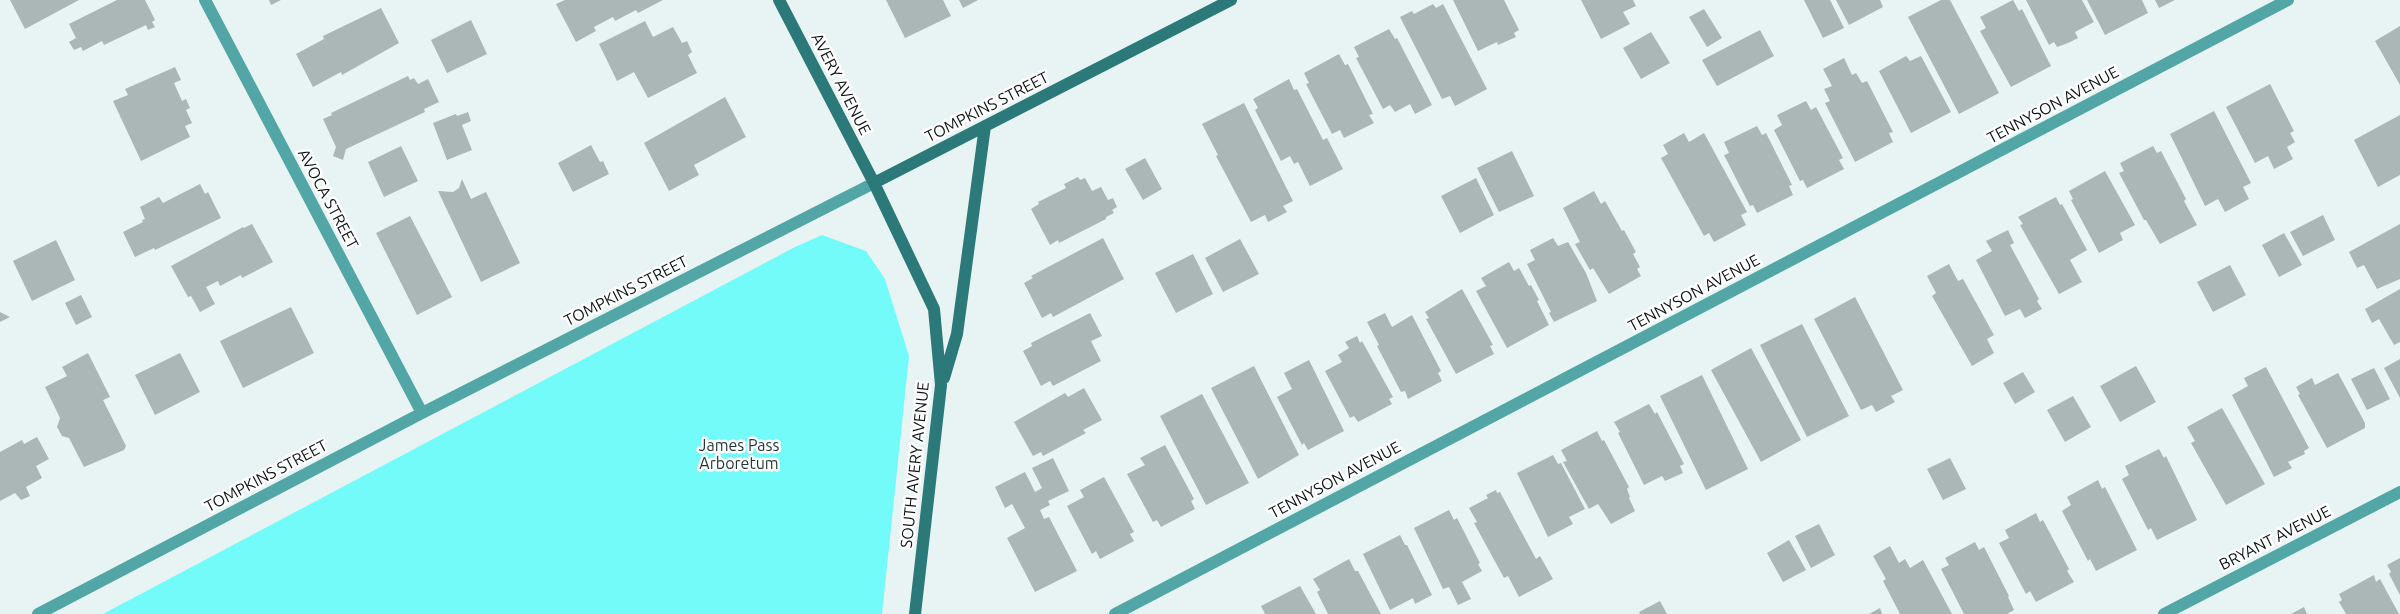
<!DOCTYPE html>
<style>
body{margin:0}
canvas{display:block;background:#e7f4f3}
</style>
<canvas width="2400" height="614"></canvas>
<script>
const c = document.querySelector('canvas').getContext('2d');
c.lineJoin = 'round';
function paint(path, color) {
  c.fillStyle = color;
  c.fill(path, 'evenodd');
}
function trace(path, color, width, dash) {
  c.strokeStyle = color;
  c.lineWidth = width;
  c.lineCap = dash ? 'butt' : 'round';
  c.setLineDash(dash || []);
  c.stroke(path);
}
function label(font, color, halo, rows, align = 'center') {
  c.font = font + ' Ubuntu,sans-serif';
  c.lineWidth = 5;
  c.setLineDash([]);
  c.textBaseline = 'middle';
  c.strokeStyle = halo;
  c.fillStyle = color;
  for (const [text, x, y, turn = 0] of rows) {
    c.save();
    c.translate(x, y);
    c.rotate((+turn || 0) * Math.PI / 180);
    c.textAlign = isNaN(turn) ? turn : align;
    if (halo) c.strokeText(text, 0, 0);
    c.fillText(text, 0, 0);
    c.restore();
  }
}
const green = new Path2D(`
 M822,235L866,251L885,279L909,356L882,614H103L795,247Z`);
const building = new Path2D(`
 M10,0H79L25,29Z
 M117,0H145L155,20L152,22L155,27L148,30L146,25L104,45L102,41L83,51L81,47L74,50L69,42L76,38L69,24Z
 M269,0H281L271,5Z
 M565,0H663L638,13L636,10L615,21L613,17L594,27L596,31L576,42L556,4Z
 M886,0H943L951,16L905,38Z
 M959,0H978L963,8Z
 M1453,0H1504L1519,30L1514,33L1516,37L1498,45L1497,42L1478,51Z
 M1581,0H1633L1636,6L1623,12L1630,24L1601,39Z
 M1804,0H1830L1844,28L1823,38Z
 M1836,0H1880L1883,7L1849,25Z
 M1941,0H1950L1999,93L1959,114L1908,17Z
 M2013,0L2019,11L2022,9L2051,66L2011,87L1980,31L1986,28L1980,17Z
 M2026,0H2082L2094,22L2075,32L2078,38L2068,43L2057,47L2054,42L2049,45Z
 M2087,0H2142L2148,13L2105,35Z
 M2155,0H2175L2159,8Z
 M1433,4L1436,8L1443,4L1487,89L1455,106L1450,96L1442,99L1400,17L1412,11L1414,14Z
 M381,8L399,43L342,75L341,72L313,87L296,54L324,39L323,36Z
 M1704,9L1722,38L1707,47L1689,17Z
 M471,20L487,54L447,73L431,40Z
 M645,21L653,37L673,27L682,43L687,41L692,52L688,55L697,73L648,98L634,72L617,81L599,44Z
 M2400,26V85L2375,41Z
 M1389,29L1395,39L1397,38L1432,105L1415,114L1410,104L1395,112L1390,105L1383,109L1356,58L1359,57L1354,47Z
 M1760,30L1774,56L1717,86L1702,60Z
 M1651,32L1670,63L1641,79L1623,48Z
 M1339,54L1345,65L1348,64L1373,114L1369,115L1374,123L1344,138L1340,130L1332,134L1306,84L1309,83L1304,73Z
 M1906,56L1910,61L1921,56L1951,112L1911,133L1879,71Z
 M1844,58L1852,75L1856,73L1862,83L1867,81L1893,132L1889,133L1893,142L1855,162L1825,103L1830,101L1824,89L1832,86L1823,69Z
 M175,67L181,80L174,83L182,101L186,99L190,108L186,110L192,123L185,126L190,137L141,161L113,101L128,95L125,89Z
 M408,76L410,80L414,78L418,84L428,79L439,102L424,109L425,112L346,149L343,160L333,156L336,147L323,119L332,115L331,113Z
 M1289,79L1294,90L1297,89L1323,140L1327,138L1343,169L1310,186L1298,162L1294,164L1290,156L1281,161L1255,110L1258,108L1253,99Z
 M2270,84L2294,131L2290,133L2295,142L2287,147L2293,159L2274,169L2268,156L2255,163L2226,107Z
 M725,97L746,137L694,165L699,175L669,191L644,143Z
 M1806,101L1811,110L1816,107L1843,158L1839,160L1844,169L1807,188L1803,180L1800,181L1774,130L1782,125L1777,115Z
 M1244,103L1293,201L1283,206L1287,212L1268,222L1265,215L1251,222L1216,156L1218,155L1202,124Z
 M2214,111L2251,183L2243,187L2249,199L2225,212L2218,199L2205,206L2170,134Z
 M468,112L471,121L462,125L472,150L447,160L433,123L456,114L457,116Z
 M2400,115V175L2378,187L2354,140Z
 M1757,126L1762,135L1766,133L1792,185L1789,186L1793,195L1757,213L1753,205L1750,206L1724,155L1729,153L1724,142Z
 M1684,133L1689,142L1704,133L1747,212L1741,215L1746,225L1714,242L1709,233L1704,236L1661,158L1668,154L1663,145Z
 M591,145L600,162L603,161L609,174L573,192L558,163Z
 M401,146L418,181L384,197L368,162Z
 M2153,146L2157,153L2161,151L2186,199L2184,201L2197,225L2160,244L2146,220H2144L2119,173L2124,171L2120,163Z
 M1512,151L1534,196L1499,212L1477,168Z
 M1145,158L1162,189L1143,200L1125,169Z
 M2105,171L2135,225L2120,233L2123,240L2099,253L2071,200L2073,199L2069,191Z
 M1078,177L1080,180L1085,178L1092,191L1101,187L1108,200L1113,198L1117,207L1112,210L1114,213L1106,217V219L1059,243L1058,240L1050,245L1031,209L1039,204L1038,202L1066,188L1064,184Z
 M1476,178L1494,215L1460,233L1441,196Z
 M462,179L471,199L486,192L520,263L481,282L438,191L453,192L459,188Z
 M200,184L205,194L208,192L221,218L155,250L154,248L135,257L123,232L143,222L142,220L145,219L140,207L159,197L163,203Z
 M1594,191L1601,204L1605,201L1622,231L1624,230L1636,252L1633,254L1640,267L1637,269L1641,276L1609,294L1593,268L1590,270L1575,244L1580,242L1563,208Z
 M2056,197L2060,205L2062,204L2087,250L2070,260L2082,282L2059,294L2020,225L2023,224L2018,217Z
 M2323,215L2335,240L2303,256L2290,232Z
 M410,216L452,297L417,315L376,233Z
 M252,224L273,262L242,278L241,275L220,286L218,281L206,287L215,304L200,312L191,296L188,297L171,266L243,227L244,228Z
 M2400,224V279L2377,289L2364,265L2357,268L2349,252Z
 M2008,230L2014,243L2010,245L2039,299L2037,301L2042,309L2025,318L2020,309L2005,316L1976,260L1992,251L1986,241Z
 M2284,233L2302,265L2279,277L2262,245Z
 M1103,238L1124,279L1053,317L1051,313L1042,318L1024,283L1033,278L1031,276Z
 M1553,238L1558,246L1568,242L1586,273L1597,301L1554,322L1549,313L1551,312L1527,264L1535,260L1530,250Z
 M1240,239L1259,274L1223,292L1205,258Z
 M56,240L75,280L32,301L13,261Z
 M1193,254L1213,294L1176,313L1155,273Z
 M1509,262L1514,271L1519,268L1529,286L1531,285L1539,300L1537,301L1549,325L1507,348L1476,291L1486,286L1481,278Z
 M1949,264L1958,281L1963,279L1994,335L1987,339L1994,353L1972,366L1932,296L1936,293L1927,276Z
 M2230,265L2246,295L2213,312L2197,282Z
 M1462,289L1493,345L1490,346L1494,354L1456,374L1426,319L1429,318L1425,312Z
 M2400,289V342L2394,345L2379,319L2372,323L2365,309Z
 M81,295L92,317L76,325L65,303Z
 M1855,297L1903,390L1891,396L1895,402L1876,412L1872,405L1861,410L1814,319Z
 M291,307L314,353L243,388L220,341Z
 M0,312L10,317L0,322Z
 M1090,313L1102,336L1091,341L1101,361L1053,386L1050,381L1041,386L1023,351L1032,346L1031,343Z
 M1385,313L1392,327L1412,315L1441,371L1438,373L1442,381L1408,399L1405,391L1401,392L1377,346L1379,345L1367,322Z
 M1802,324L1849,416L1807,437L1760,345Z
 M1357,336L1360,343L1362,341L1393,397L1389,399L1392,404L1358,422L1354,416L1350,418L1325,371L1342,362L1338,355L1349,348L1345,342Z
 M1751,348L1801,440L1761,462L1711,370Z
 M88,353L110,397L103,400L126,446L124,450L84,467L69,438L62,436L57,427L60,418L45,387L67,376L62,367Z
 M180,353L200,392L155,415L135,375Z
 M2400,359V398L2384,368Z
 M1309,360L1344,431L1308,450L1304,443L1302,445L1277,397L1292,389L1284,373Z
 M1254,366L1299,455L1258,479L1211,388Z
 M2136,366L2156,402L2120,422L2100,386Z
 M2266,367L2309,448L2304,451L2305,454L2288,462L2292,468L2274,477L2232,395L2248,386L2244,378Z
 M2374,368L2390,399L2367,410L2351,379Z
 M2023,372L2035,392L2015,404L2003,383Z
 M2338,373L2365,423V428L2327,448L2298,395L2300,394L2296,387L2312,378L2315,385Z
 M1702,375L1748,469L1706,490L1660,396Z
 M1084,388L1102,420L1083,430L1086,433L1043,456L1041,452L1033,456L1014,422L1065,393L1068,397Z
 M1202,394L1249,483L1206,505L1160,416Z
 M2073,396L2091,427L2065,442L2047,410Z
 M1649,404L1655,414L1657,412L1684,464L1680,466L1683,473L1665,481L1662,476L1644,485L1618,433L1620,432L1614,422Z
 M2222,408L2265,484L2226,505L2191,443L2195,441L2187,427Z
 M1597,431L1602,441L1604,440L1629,487L1627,489L1630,497L1629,498L1635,511L1611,524L1598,504L1589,509L1563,462L1567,461L1561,450Z
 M37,437L49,459L36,466L42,478L26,487L30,496L21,500L15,493L0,501V452L22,440L24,444Z
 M1165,445L1194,499L1191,501L1195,509L1161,527L1157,520L1153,522L1127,474L1145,465L1140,458Z
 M2159,449L2164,458L2166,456L2197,520L2157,540L2151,528L2148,530L2122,479L2129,475L2125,466Z
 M1553,455L1558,464L1561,463L1585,509L1569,517L1573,524L1548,537L1517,473Z
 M1053,458L1069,491L1048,501L1050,505L1040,510L1044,519L1049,517L1077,571L1035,592L1007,538L1025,528L1012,504L1005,508L995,487L1025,472L1035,492L1042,488L1032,468Z
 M1950,458L1966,489L1943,500L1927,469Z
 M1104,477L1134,532L1130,534L1134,541L1100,559L1096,551L1092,554L1067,506L1084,497L1080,490Z
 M2098,480L2102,489L2105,487L2137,550L2096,571L2090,559L2088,561L2062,511L2071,505L2067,497Z
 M1496,490L1497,493L1500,492L1536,559L1540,556L1553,579L1519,597L1508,576L1504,578L1474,523L1477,522L1469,508L1488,498L1486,495Z
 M1449,510L1454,520L1457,518L1480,563L1478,564L1482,571L1462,582L1471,599L1458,605L1449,587L1443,589L1414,528Z
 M2036,513L2040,522L2043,520L2069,569L2067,571L2074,582L2036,602L2030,591L2026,594L1999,543L2009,538L2005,530Z
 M1819,524L1835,555L1811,568L1795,536Z
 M1400,535L1405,545H1407L1432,595L1415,604L1413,598L1390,610L1363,554Z
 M1789,540L1806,570L1783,582L1767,553Z
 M1975,542L1979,550L1984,547L2009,596L2008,597L2014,610L2007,614H1964L1941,569L1949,565L1945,558Z
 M1890,546L1899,563L1905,559L1910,568L1923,560L1952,614H1900L1883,581L1886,579L1873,556Z
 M2400,558V595L2389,574L2391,572L2387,565Z
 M1349,559L1355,571H1358L1381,614H1328L1317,592L1320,590L1313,579Z
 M2374,575L2376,582L2380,579L2399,614H2346L2339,602L2342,600L2339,594Z
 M1300,586L1316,614H1265L1261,606Z
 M1660,601L1667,614H1640L1639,612Z
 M2304,607L2307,614H2291Z
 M1880,608L1882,614H1869Z`);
const street = new Path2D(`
 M205,0L422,413
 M38,614L422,413L874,183
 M1115,614L2288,0
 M2164,614L2400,492`);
const secondary = new Path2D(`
 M779,0L874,183L934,309L941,385L915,614
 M874,183L1231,0
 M944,378L957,334L985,126`);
const streetNames = [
 ["AVERY AVENUE",841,84,63],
 ["TENNYSON AVENUE",2053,105,-28],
 ["TOMPKINS STREET",987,107,-27],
 ["AVOCA STREET",328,199,62],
 ["TOMPKINS STREET",626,291,-27],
 ["TENNYSON AVENUE",1694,293,-28],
 ["SOUTH AVERY AVENUE",915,465,-84],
 ["TOMPKINS STREET",266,476,-28],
 ["TENNYSON AVENUE",1335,480,-28],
 ["BRYANT AVENUE",2275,538,-27]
];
const parkNames = [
 ["James Pass",739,446],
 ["Arboretum",739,464]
];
paint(green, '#73fbfa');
paint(building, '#abb7b6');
trace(street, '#52a6a6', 12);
trace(secondary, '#2c7979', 12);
label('16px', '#0f1414', '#fff', streetNames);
label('16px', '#1f3837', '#fff', parkNames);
</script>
